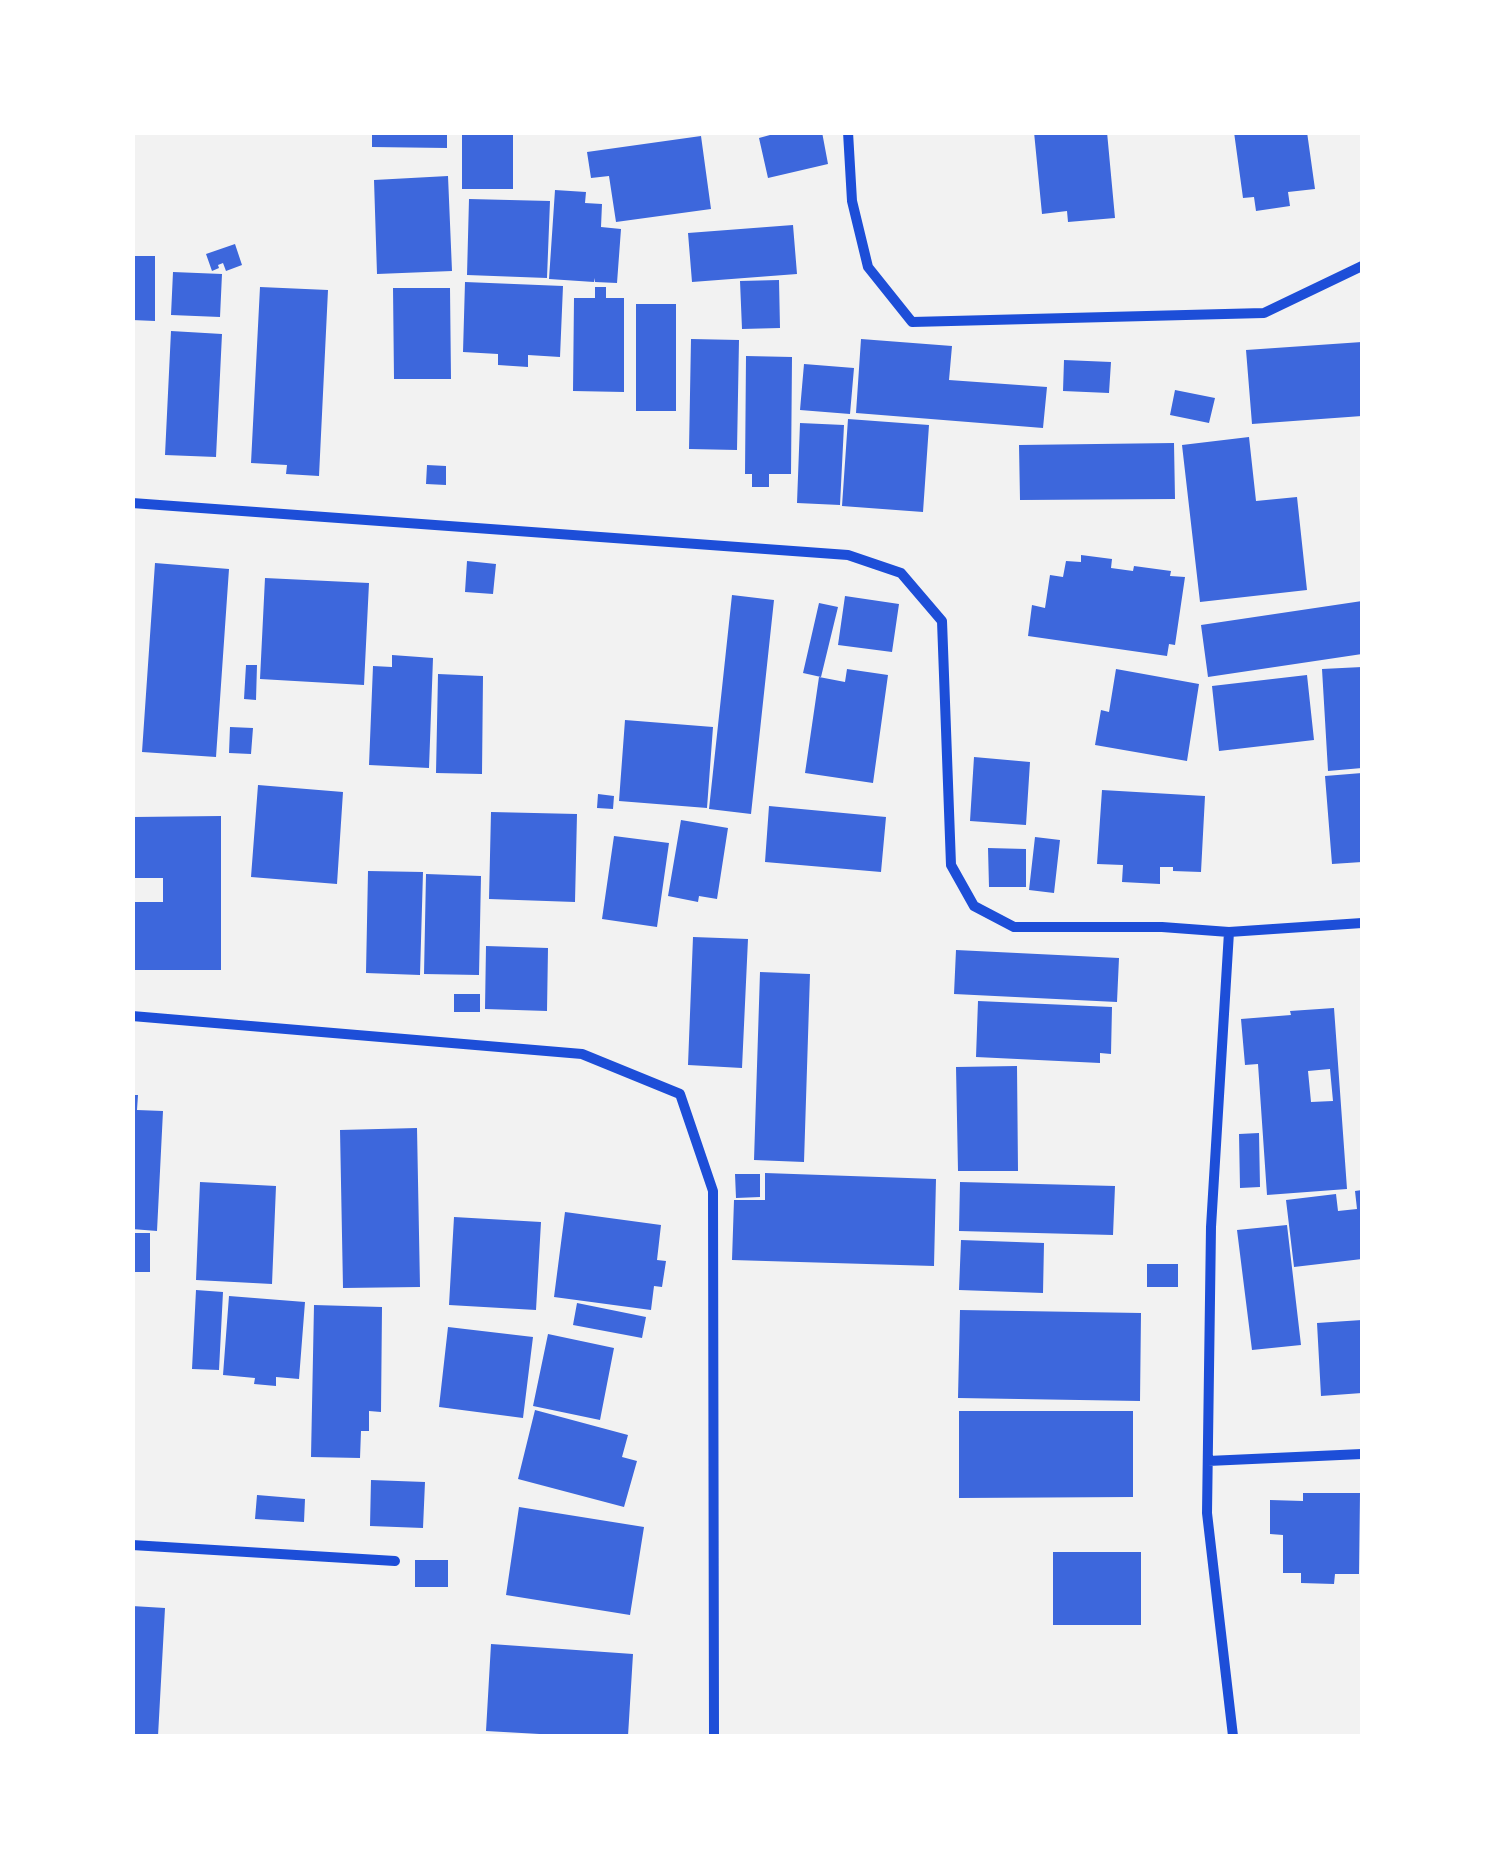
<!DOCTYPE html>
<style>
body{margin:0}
#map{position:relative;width:1495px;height:1869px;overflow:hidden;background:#f2f2f2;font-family:Lato,sans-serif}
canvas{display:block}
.frame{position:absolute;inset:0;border:135px solid #fff;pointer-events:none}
</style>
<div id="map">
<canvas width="1495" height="1869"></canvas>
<div class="frame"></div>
</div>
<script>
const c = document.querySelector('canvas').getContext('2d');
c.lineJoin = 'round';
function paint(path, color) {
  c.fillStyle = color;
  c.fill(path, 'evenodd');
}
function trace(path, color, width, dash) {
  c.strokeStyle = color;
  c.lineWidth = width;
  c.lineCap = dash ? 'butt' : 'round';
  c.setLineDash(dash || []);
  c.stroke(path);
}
const building = new Path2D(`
 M372,132H447V148L372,147Z
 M462,132H513V189H462Z
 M781,132H822L828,164L768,178L759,138Z
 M1034,132H1107L1115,218L1068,222L1067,211L1042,214Z
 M1234,132H1307L1315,189L1288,192L1290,206L1256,211L1254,197L1243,198Z
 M701,136L711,209L616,222L609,176L591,178L587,152Z
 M448,176L452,271L377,274L374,180Z
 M555,190L586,192L585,203L602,204L601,227L621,229L617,283L595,282V278L594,282L549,279Z
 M469,199L550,201L547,278L467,275Z
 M793,225L797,274L692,282L688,233Z
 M235,244L242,265L226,271L223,263L218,265L219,268L212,271L206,254Z
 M132,256H155V321L132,320Z
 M173,272L222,274L220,317L171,315Z
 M779,280L780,328L742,329L740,281Z
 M465,282L563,286L560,357L528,355V367L498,365V354L463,352Z
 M260,287L328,290L319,476L286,474L287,465L251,463Z
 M595,287H606V298H624V392L573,391L574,298H595Z
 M393,288H450L451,379H394Z
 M636,304H676V411H636Z
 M171,331L222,334L216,457L165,455Z
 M691,339L739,340L737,450L689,449Z
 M861,339L952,346L949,380L1047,387L1043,428L856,413Z
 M1362,342V416L1252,424L1246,350Z
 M746,356L792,357L791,474H769V487H752V474H745Z
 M1064,360L1111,362L1109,393L1063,391Z
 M804,364L854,368L850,414L800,410Z
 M1175,390L1215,398L1209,423L1170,415Z
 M848,419L929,425L923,512L842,506Z
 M800,423L844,425L840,505L797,503Z
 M1249,437L1256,501L1297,497L1307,590L1200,602L1182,445Z
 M1174,443L1175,499L1020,500L1019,445Z
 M427,465L446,466V485L426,484Z
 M1081,555L1112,559L1111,568L1133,571L1134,566L1171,571L1170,576L1185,577L1175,645L1169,644L1167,656L1028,636L1032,605L1045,608L1050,575L1063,577L1066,561L1081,562Z
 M467,561L496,564L493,594L465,592Z
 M155,563L229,569L216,757L142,752Z
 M265,578L369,583L364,685L260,679Z
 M732,595L774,600L751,814L709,809Z
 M845,596L899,604L892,652L838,645Z
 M1362,601V654L1208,677L1201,625Z
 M819,603L838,607L821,677L803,673Z
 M392,655L433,658L429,768L369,765L373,666L392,667Z
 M246,665H257L256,700L244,699Z
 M1362,667V768L1328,771L1322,669Z
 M847,669L888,675L873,783L805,773L819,677L845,682Z
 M1116,669L1199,684L1187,761L1095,745L1101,710L1109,712Z
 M438,674L483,676L482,774L436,773Z
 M1307,675L1314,740L1219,751L1212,686Z
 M625,720L713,727L707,808L619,801Z
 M230,727L253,728L251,754L229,753Z
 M974,757L1030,762L1026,825L970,821Z
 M1362,773V862L1332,864L1325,776Z
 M258,785L343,792L337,884L251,877Z
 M1102,790L1205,796L1201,872L1173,871V867H1160V884L1122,882L1123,865L1097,864Z
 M598,794L614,796L613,809L597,808Z
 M769,806L886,817L881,872L765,862Z
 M491,812L577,814L575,902L489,899Z
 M221,816V970H133L134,902H163V878H134V817Z
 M681,820L728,828L717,899L699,896L698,902L668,896Z
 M614,836L669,843L657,927L602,919Z
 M1035,837L1060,840L1054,893L1029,890Z
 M988,848L1026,849V887H989Z
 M368,871L423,872L420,975L366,973Z
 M426,874L481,876L479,975L424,974Z
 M693,937L748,939L742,1068L688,1065Z
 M486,946L548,948L547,1011L485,1009Z
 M956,950L1119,958L1117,1002L954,994Z
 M760,972L810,974L804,1162L754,1160Z
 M454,994H480V1012H454Z
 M978,1001L1112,1007L1111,1054L1100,1053V1063L976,1057Z
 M1334,1008L1347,1189L1267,1195L1258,1064L1245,1065L1241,1019L1291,1015L1290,1011ZM1330,1069L1333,1101L1311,1102L1308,1071Z
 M1017,1066L1018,1171H958L956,1067Z
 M132,1095H138L137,1110L163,1111L157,1231L132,1229Z
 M417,1128L420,1287L343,1288L340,1130Z
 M1259,1133L1260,1187L1240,1188L1239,1134Z
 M765,1173L936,1179L934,1266L732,1260L734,1200H765Z
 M735,1174H760V1197L736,1198Z
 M200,1182L276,1186L272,1284L196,1280Z
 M960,1182L1115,1186L1113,1235L959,1231Z
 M1362,1190V1259L1294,1267L1286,1200L1336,1194L1338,1211L1357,1209L1355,1191Z
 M565,1212L661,1225L657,1260L666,1261L662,1287L654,1286L651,1310L554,1297Z
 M454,1217L541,1222L536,1310L449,1305Z
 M1287,1225L1301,1345L1252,1350L1237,1230Z
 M132,1233H150V1272H132Z
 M961,1240L1044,1243L1043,1293L959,1290Z
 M1147,1264H1178V1287H1147Z
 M196,1290L223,1292L219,1370L192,1369Z
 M229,1296L305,1302L299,1379L276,1377V1386L254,1384L255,1378L223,1375Z
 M577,1303L646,1317L642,1338L573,1325Z
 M314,1305L382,1307L381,1412L369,1411V1431H361L360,1458L311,1457Z
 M960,1310L1141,1313L1140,1401L958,1398Z
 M1362,1320V1393L1321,1396L1317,1323Z
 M448,1327L533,1337L523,1418L439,1407Z
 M548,1334L614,1348L600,1420L533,1406Z
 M535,1410L628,1435L622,1457L637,1461L624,1507L518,1479Z
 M959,1411H1133V1497L959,1498Z
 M371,1480L425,1482L423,1528L370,1526Z
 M1303,1493H1360L1359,1574H1335L1334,1584L1301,1583V1573H1283V1535L1270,1534V1500L1303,1501Z
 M257,1495L305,1499L304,1522L255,1519Z
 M519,1507L644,1527L630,1615L506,1595Z
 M1053,1552H1141V1625H1053Z
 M415,1560H448V1587H415Z
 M132,1606L165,1608L158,1736H132Z
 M491,1644L633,1654L628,1736H575L486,1731Z`);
const minor = new Path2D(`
 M848,132L852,201L868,267L912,322L1264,313L1362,266
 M132,503L848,555L901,573L942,621L951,865L974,906L1014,927H1162L1229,932L1362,923
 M1229,932L1211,1227L1207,1513L1233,1736
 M132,1016L582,1054L680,1094L713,1191L714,1736
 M1208,1461L1362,1454
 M132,1545L395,1561`);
paint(building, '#3d67dc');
trace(minor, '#1d4ed8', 10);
</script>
